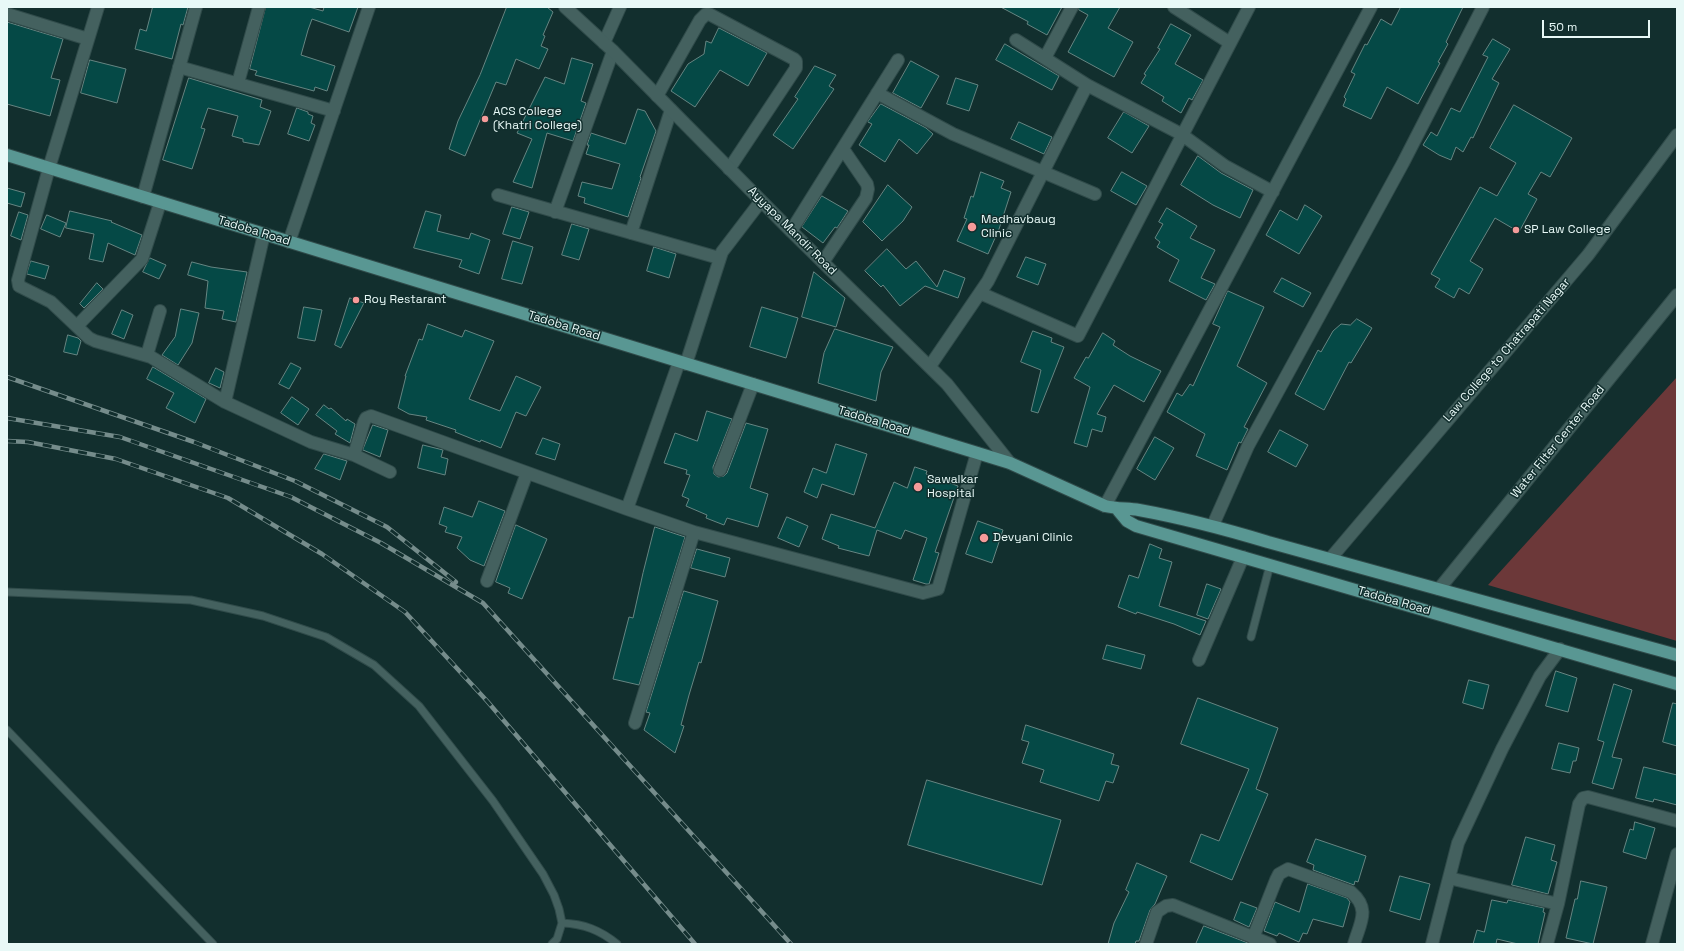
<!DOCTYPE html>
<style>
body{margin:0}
#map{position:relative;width:1684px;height:951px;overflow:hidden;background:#122f2e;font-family:"Space Grotesk",sans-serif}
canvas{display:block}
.frame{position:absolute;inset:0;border:8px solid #e8f9f7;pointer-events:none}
.scale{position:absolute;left:1542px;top:20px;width:108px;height:18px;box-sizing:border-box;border:2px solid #e8f9f7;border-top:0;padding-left:5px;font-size:12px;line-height:14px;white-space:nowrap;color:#e8f9f7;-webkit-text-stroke:3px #122f2e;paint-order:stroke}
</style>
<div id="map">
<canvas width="1684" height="951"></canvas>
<div class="frame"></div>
<div class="scale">50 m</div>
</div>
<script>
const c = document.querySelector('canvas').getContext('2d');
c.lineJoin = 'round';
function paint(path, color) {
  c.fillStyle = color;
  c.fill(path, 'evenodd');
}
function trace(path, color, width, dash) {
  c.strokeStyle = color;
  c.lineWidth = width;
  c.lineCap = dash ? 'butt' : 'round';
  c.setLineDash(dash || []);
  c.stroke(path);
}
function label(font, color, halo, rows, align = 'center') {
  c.font = font + ' "Space Grotesk",sans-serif';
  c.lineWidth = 3;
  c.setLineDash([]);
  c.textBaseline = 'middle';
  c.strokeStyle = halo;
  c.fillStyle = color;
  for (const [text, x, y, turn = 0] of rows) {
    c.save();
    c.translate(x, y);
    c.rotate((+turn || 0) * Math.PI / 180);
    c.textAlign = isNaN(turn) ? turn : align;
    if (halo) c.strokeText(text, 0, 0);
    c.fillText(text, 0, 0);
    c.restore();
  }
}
const green = new Path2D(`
 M1677,377V641L1488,585Z`);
const building = new Path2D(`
 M153,7H188L183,25L181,24L172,59L135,49L140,29L146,31Z
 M266,7H309L323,11L324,7H358L349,32L312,19L308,30L301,55L335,66L327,91L315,87L314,91L255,75L257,71L250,69Z
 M507,7H547L553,12L543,35L545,36L541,46L548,49L539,69L516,59L506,85L496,82L465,156L449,149L458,121L480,75Z
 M1001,7H1062L1047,35L1027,24L1028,22Z
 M1079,7H1120L1108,28L1133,42L1114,77L1068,52L1088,15L1079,10Z
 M1401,7H1463L1446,42L1448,44L1438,62L1440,63L1418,104L1387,87L1371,119L1343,106L1346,99L1344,97L1355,74L1351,72L1365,44L1367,45L1381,19L1391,25Z
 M7,22L63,39L51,78L60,80L50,116L7,104Z
 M1171,24L1191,35L1175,64L1203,80L1192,100L1189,98L1181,113L1162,101L1164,97L1141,83L1146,75L1144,74L1160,49L1158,48Z
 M719,28L767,53L748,86L720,70L695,107L671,91L688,64L704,54L706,41L711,43Z
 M1493,39L1510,49L1492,79L1499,83L1473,138L1471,137L1463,152L1456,147L1451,160L1439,155L1423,145L1431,132L1437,136L1451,108L1460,112L1488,57L1483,55Z
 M1005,44L1059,76L1052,90L996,60Z
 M572,58L593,64L581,101L586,103L573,141L547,133L532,188L513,182L532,139L517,133L545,77L564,84Z
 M90,60L126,69L117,103L81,93Z
 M911,61L939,76L921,108L893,93Z
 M815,66L836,75L829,86L834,89L793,149L773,135L798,99L795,97Z
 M189,78L262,100L260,107L271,111L259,145L243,142V139L232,136L238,116L208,108L201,128L205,129L192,169L163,160Z
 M956,78L978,85L969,111L947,104Z
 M881,104L926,128L933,134L917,154L899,139L885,162L859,145L872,124L868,122Z
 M1514,105L1572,138L1550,177L1541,172L1528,194L1537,199L1519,232L1495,218L1470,261L1483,269L1469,294L1459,288L1454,298L1435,287L1440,279L1431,274L1480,187L1497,196L1516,163L1490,148Z
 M297,108L308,112V114L313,116L311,123L315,125L309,141L288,134Z
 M638,109L645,111L656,131L640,177L641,178L628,217L584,203L585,198L578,196L582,182L612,189L620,164L586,154L589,145H587L591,133L625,144Z
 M1124,112L1149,126L1132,153L1108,138Z
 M1019,122L1052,137L1044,154L1011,139Z
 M1198,156L1221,173L1253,190L1240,218L1213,205L1181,185Z
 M981,172L1004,181L1001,188L1011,192L999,229L988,254L957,241L967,219L964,218L971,196L973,197Z
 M1122,172L1147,186L1136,205L1111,191Z
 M888,185L912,207L903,221L882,241L863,222Z
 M7,188L25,193L21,207L7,203Z
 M822,196L848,211L837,228L835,227L823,243L802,227Z
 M1305,205L1322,216L1299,254L1266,235L1280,210L1297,220Z
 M512,207L529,212L520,239L503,234Z
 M1167,208L1197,226L1190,238L1215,250L1201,278L1215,284L1206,300L1169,281L1179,260L1157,247L1160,242L1155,238L1163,224L1159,222Z
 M70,211L112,221L111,222L142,235L135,255L108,243L103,262L89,259L94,234L66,228Z
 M426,211L441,215L437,231L469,239L471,233L490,240L479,274L459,267L462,260L414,248Z
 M19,212L28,215L21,240L11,236Z
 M47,215L66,223L60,237L41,229Z
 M572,224L589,229L579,260L562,255Z
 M513,241L533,247L522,284L502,279Z
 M654,247L676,254L669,278L647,271Z
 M887,249L906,269L916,261L937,287L944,270L965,278L958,298L925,286L900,306L883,285L881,287L865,271Z
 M1026,257L1046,264L1038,285L1017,277Z
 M150,258L166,265L159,279L143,272Z
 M31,261L49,266L45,279L27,274Z
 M192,262L211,267L247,272L236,322L222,319L224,311L205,308L208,281L188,275Z
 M814,272L845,298L836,327L802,317Z
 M1282,278L1311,293L1303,307L1274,292Z
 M97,283L103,289L84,308L80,304Z
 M1228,291L1264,307L1237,366L1267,383L1244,427L1248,429L1241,443L1239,442L1227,470L1196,456L1205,434L1167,412L1177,393L1182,396L1190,384L1193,386L1220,327L1213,324Z
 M350,298L364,303L341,348L335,345Z
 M304,307L322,310L315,341L298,338Z
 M762,307L798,318L786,358L750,347Z
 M181,309L199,313L192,343L178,365L162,355L175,337Z
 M122,310L133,315L124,339L112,334Z
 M1357,319L1372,328L1351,363L1349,362L1324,410L1295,394L1318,350L1321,352L1333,331L1341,324L1350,325Z
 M428,324L462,337L465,330L494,341L469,399L500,411L516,376L541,387L526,416L516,412L501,448L481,440L480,442L455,432L456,430L426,420L427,417L409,414L398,408L406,376H405L419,339L422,340Z
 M835,329L893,347L881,372L876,401L818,383L824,353Z
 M1033,331L1052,338L1051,342L1064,347L1038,413L1031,411L1041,370L1021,362Z
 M1103,333L1115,341L1113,345L1130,356L1161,371L1144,402L1114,385L1097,414L1106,417L1102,432L1092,429L1087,447L1074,443L1090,387L1074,378L1086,357L1088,358Z
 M68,335L78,338L81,341L77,355L64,352Z
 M291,363L301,368L289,389L279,384Z
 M153,367L206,399L195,423L166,408L174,393L147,379Z
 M216,368L224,372L220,388L209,383Z
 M292,397L309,409L298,425L281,413Z
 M324,405L329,409L331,408L346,421L347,419L355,424L350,443L335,434L337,431L316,415Z
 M707,411L732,419L713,467L714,474L718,477L724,476L727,473L746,423L768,429L750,488L768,494L758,527L727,518L724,525L706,518L707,515L686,506L689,499L682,496L690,475L686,474L687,470L664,463L675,433L697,441Z
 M373,425L388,430L380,457L363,450Z
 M1280,430L1308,445L1296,467L1268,452Z
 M1155,437L1174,448L1155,480L1137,469Z
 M543,438L560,444L555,460L536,454Z
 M836,444L867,454L854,495L822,484L817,498L804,492L813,468L826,473Z
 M423,445L443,450L441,457L448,459L445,475L418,468Z
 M324,454L347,461L340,480L315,469Z
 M915,467L927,471L926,474L958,486L935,552L939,553L929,584H926L913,580L927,538L905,530L901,539L877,530L869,556L838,548L839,546L822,539L831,514L875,528L894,482L907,488Z
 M479,501L505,511L484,566L470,560L457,548L462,537L445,532L447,527L439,524L444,507L472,517Z
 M787,517L808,526L799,547L778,538Z
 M978,521L1003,530L992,563L966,554Z
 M516,525L547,539L522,599L508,593L510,588L496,582Z
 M655,527L685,537L639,685L613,679L629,617L633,618L643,573Z
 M1150,544L1162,549L1159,558L1172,562L1159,606L1206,621L1200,635L1174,624L1137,612L1136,614L1118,607L1129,575L1138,578Z
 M697,549L730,558L725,577L691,568Z
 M1207,584L1221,589L1208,619L1197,615Z
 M684,591L718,601L701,663L699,662L689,695L681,725L684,726L675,753L644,730L650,713L646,712L647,709Z
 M1107,645L1145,655L1141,669L1103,659Z
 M1556,671L1577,678L1568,712L1546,706Z
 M1469,680L1489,685L1483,709L1463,703Z
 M1614,684L1632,690L1612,757L1622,759L1613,789L1592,783L1604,742L1598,740Z
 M1198,698L1278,728L1256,789L1268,794L1232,880L1190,862L1201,834L1219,841L1249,769L1181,744Z
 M1673,703L1677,704V746L1663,742Z
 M1026,725L1114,754L1111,764L1119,766L1113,783L1106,781L1099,801L1040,782L1044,770L1022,763L1029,742L1022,740Z
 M1559,743L1579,748L1576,761H1573L1570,773L1552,769Z
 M1644,767L1677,775V805L1654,799L1653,802L1636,798Z
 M927,780L1061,820L1042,885L908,845Z
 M1635,822L1655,828L1646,859L1623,852L1630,829L1633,830Z
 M1526,837L1555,845L1551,860L1557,862L1548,894L1512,885Z
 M1316,839L1366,856L1358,882L1355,881L1354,885L1313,870L1314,865L1307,862Z
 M1137,863L1167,876L1155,904L1150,910L1139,941H1136L1135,944H1108L1114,923L1129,892L1126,890Z
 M1400,876L1430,884L1420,920L1390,911Z
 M1581,881L1607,887L1593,944L1566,938L1575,899H1577Z
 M1308,884L1347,898L1350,902L1343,927L1313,919L1307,934L1303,933L1299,942L1279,933L1277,936L1264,931L1275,902L1299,912Z
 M1492,900L1507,903L1508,900L1544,908L1543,912L1545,913L1538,944H1518L1497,939L1496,944H1473L1477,930L1484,932Z
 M1241,902L1257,908L1249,927L1234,920Z
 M1204,926L1248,943V944H1196Z`);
const service = new Path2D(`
 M7,592L191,600L263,616L326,637L374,665L419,706L493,801L543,874L554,895L559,909L562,923L557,939L552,944
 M1251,637L1270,565
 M7,730L213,944
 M562,923C584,924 600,930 617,944`);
const minor = new Path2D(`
 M98,7L49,168L18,280L19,286L51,302L89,338L95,341L151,357L225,402L311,442L354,455L390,472
 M1174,7L1230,43
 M7,14L88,39
 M1016,40L1087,85
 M604,43L620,7
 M1045,58L1072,7
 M179,67L334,111
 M238,83L259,7
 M877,93L953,134L1095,194
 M657,96L700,20L706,14H709L794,59L796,61V68L729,169
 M498,195L719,258
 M143,197L196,7
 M555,212L613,51
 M791,231L898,60
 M631,233L671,110
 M289,242L369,7
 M823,262L866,198L868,189L867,184L843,149
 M980,293L1078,336L1249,7
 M77,326L142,259L160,203
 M147,355L160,311
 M686,364L722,252L761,201
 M930,366L988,281L1087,85L1181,134L1225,166L1273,192
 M225,402L264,234
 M354,455L364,422L366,418L371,416L627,509L694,532L923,593L938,589L977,453
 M720,470L753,384
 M1105,506L1371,7
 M627,509L679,362
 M1213,525L1248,446L1403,163L1483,7
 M487,581L527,473
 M1199,660L1243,557
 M635,723L694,532
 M1449,878L1558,904
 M1253,938L1276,880L1279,874L1288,869L1351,892C1371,909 1360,923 1354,944
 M1146,944L1157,912L1166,906L1173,905L1270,944
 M1432,944L1458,843L1502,749L1540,676L1560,649
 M1547,944L1558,904L1579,804L1583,798L1588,797L1677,821
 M1652,944L1677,854`);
const tertiary = new Path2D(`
 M565,7L613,51L788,228L947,384L1010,463
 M1330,559L1588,255L1677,135
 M1439,589L1677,295`);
const primary = new Path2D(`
 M7,155L1010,463L1105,506C1117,509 1128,508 1139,510C1183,518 1225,529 1268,542L1677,655
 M1117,509L1127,521L1136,526L1677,684`);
const rail = new Path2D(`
 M7,377L194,442L295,481L387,527L456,582
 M7,418L120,437L291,497L381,543L483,603L791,944
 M7,441L28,442L116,459L228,498L322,554L405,612L487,701L695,944`);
const markers = [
 [485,119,4,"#f59b9a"],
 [972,227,5,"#f59b9a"],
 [1516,230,4,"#f59b9a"],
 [356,300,4,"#f59b9a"],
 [918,487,5,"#f59b9a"],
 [984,538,5,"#f59b9a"]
];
const poiNames = [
 ["ACS College",493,112],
 ["(Khatri College)",493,126],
 ["Madhavbaug",981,220],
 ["Clinic",981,234],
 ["SP Law College",1524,230],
 ["Roy Restarant",364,300],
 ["Sawalkar",927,480],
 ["Hospital",927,494],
 ["Devyani Clinic",993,538]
];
const streetNames = [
 ["Tadoba Road",254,231,17],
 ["Ayyapa Mandir Road",792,231,45],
 ["Tadoba Road",564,326,17],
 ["Law College to Chatrapati Nagar",1507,350,-49],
 ["Tadoba Road",874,421,17],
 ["Water Filter Center Road",1558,442,-51],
 ["Tadoba Road",1394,601,16]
];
paint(green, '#6c3839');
paint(building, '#054946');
trace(building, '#668582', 1);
trace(service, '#304b4a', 9);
trace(minor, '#304b4a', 14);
trace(tertiary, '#304b4a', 14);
trace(primary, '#304b4a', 14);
trace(service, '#44615f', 7);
trace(minor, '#44615f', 12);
trace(tertiary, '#44615f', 12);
trace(primary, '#599793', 12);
trace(rail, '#758c8b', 4.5);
trace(rail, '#122f2e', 3, [9]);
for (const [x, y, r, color] of markers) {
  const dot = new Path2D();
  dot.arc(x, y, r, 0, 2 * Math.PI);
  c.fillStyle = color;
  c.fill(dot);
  trace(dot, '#122f2e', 1.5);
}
label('12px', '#e8f9f7', '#122f2e', poiNames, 'left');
label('12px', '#e8f9f7', '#122f2e', streetNames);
</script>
